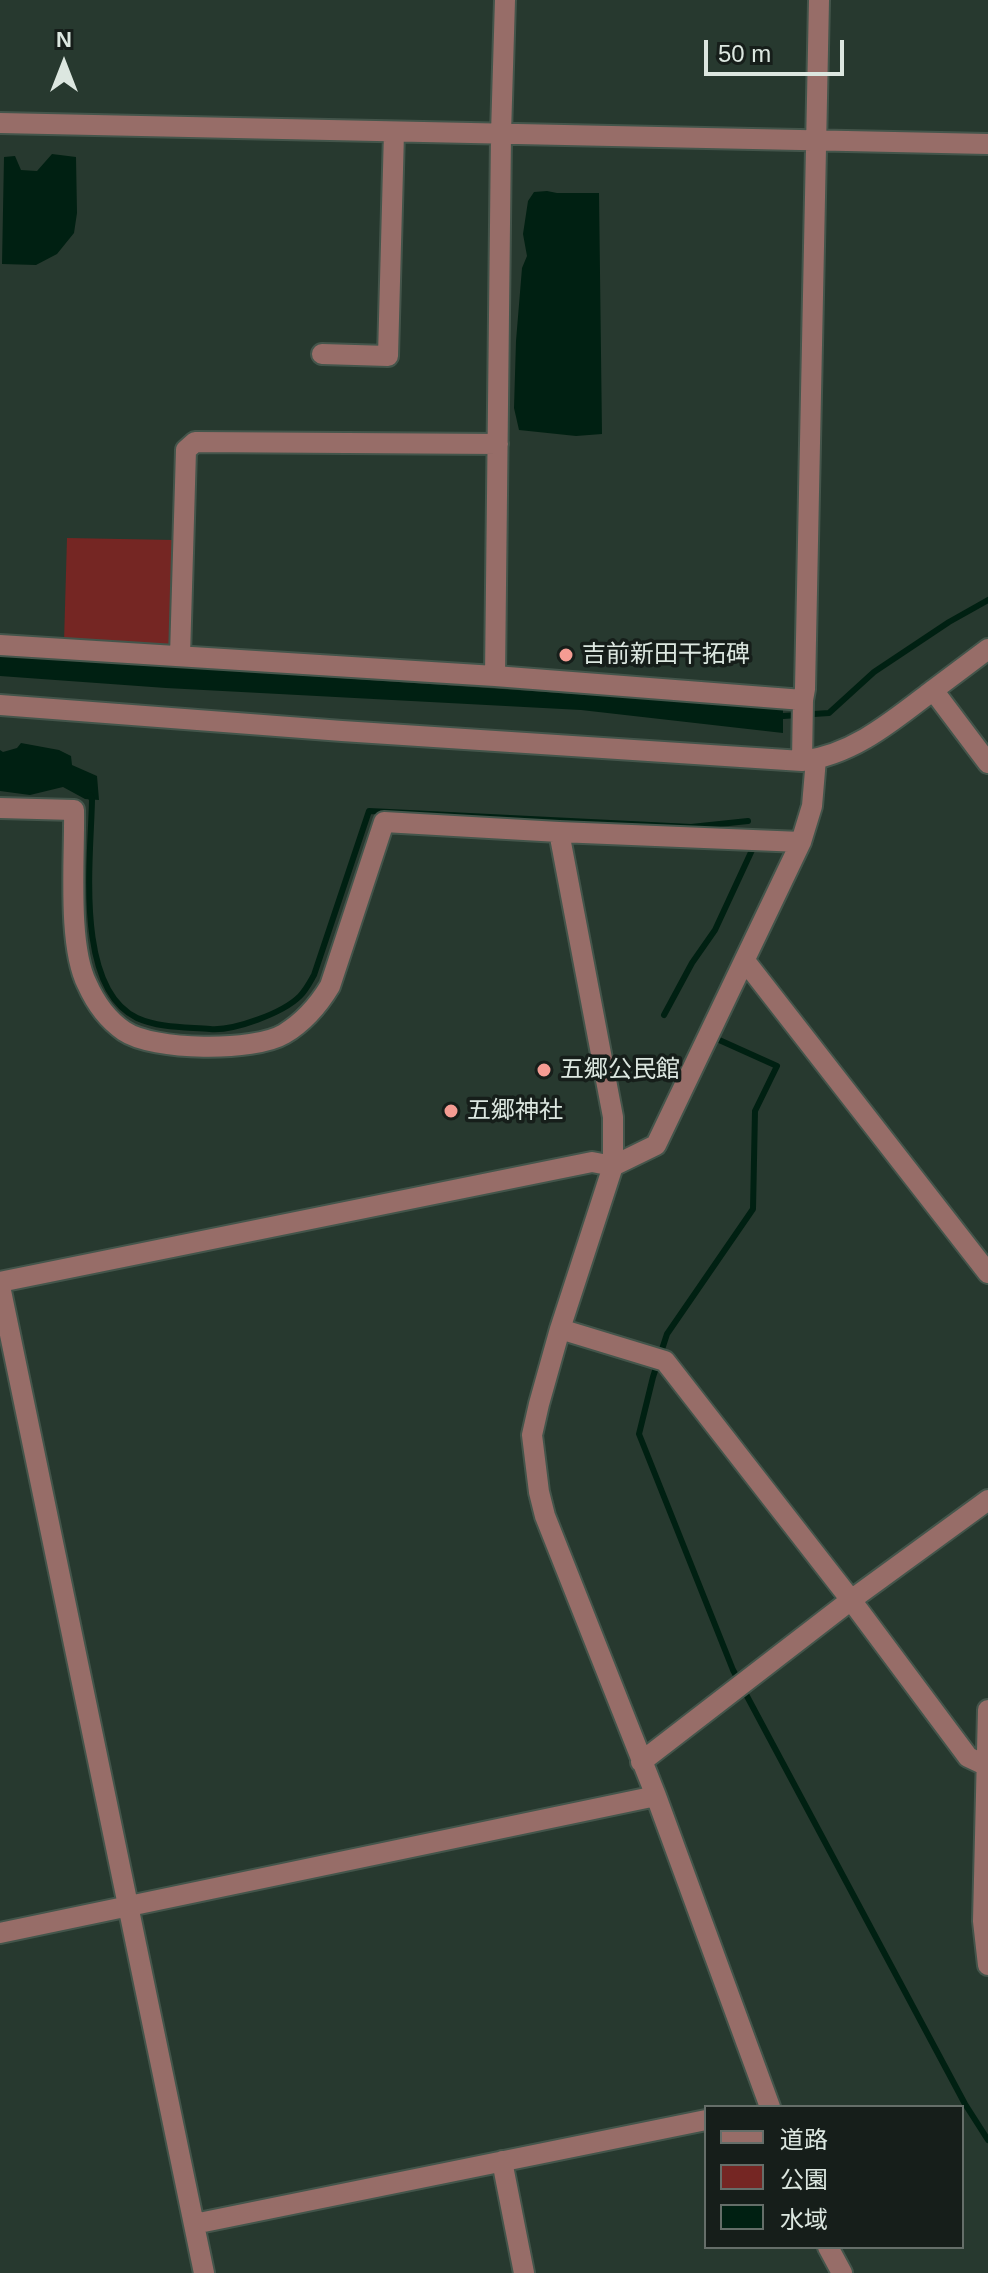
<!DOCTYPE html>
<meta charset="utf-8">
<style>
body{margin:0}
#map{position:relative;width:988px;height:2273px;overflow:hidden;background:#27392f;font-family:Helvetica,"Noto Sans JP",sans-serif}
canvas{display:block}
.legend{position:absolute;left:704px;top:2105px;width:260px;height:144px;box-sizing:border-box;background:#161e1a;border:2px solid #656e69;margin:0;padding:10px 14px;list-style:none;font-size:24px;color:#dce7e0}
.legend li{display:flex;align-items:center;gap:16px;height:40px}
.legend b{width:40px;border:2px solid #656e69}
.north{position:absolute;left:24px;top:24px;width:80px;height:80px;-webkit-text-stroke:6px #161e1a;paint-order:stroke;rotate:0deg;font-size:22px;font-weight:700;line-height:32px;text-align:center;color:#dce7e0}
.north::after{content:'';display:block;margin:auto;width:28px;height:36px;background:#dce7e0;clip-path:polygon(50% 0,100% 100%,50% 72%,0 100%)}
.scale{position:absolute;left:704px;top:40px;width:140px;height:36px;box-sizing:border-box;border:4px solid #dce7e0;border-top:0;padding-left:10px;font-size:24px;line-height:28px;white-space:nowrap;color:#dce7e0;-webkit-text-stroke:6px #161e1a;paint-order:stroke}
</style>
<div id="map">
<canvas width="988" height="2273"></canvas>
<ul class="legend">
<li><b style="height:10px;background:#976d68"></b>道路</li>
<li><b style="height:22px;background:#752623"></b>公園</li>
<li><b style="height:22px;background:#002012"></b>水域</li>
</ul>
<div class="north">N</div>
<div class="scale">50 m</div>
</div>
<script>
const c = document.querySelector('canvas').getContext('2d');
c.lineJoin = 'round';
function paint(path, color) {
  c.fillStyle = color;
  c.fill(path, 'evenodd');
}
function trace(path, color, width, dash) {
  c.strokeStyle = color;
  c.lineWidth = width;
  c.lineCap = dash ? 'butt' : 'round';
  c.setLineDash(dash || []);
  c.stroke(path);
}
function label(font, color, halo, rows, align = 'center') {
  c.font = font + ' Helvetica,"Noto Sans JP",sans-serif';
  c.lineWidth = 7;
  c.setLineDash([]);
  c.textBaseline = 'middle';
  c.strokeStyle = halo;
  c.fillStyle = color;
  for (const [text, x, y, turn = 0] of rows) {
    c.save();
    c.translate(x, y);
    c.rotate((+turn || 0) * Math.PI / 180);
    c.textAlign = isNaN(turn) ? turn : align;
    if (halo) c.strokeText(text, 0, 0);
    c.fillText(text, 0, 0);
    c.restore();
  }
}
const green = new Path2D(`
 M67,538L174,540V641L166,648L64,642Z`);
const water = new Path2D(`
 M52,154L76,157L77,213L74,233L57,254L36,265L2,264L4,157L15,156L21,170L37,171Z
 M547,191L557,193H599L602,434L576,436L519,430L514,408L516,341L522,268L527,256L523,234L528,201L534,192Z
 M0,655L783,708V733L581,710L166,688L0,676Z
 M21,743L59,750L71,756L72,765L97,776L99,800L85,799L63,787L30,795L0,791V750L3,752L17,748Z`);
const stream = new Path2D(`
 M783,716L829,713L874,672L949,622L988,600
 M90,795L92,800C91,857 74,988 137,1018C159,1028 186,1027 210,1029C234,1031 283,1013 300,996C306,990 310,982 314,975L369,811L691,827L748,821
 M664,1015L692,963L715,930L753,848
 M717,1039L777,1066L755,1111L753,1209L667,1334L653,1377L639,1434L733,1670L965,2104L988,2140`);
const minor = new Path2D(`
 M0,123L988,144
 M322,354L388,356L394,132
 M0,645L495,676L803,700L805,689L819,0
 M180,656L186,450L195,442L498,444
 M495,676L501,134L505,0
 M933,690L988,763
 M0,705L342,731L802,761C851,755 889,724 928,694C948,679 968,664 988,649
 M802,761L803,700
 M0,808L74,810C75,856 67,944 87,984C95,1002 108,1020 124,1031C153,1051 254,1052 284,1034C304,1022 318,1006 330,986L384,822L559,832L801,842
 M745,961L988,1273
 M0,1282L592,1162L613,1166V1117L559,832
 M0,1286L204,2273
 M560,1329L665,1361L851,1600L968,1757L987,1766
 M988,1710L983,1921L988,1965
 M641,1762L851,1600L988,1500
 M0,1933L656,1796
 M770,2107L656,1796L545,1516L539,1492L532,1435L539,1404L560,1329L613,1166L656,1145L801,842L812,806L816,759
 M502,2161L524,2273
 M194,2224L706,2120
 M828,2247L842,2273`);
const markers = [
 [566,655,8,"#f59c93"],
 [544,1070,8,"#f59c93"],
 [451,1111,8,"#f59c93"]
];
const poiNames = [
 ["吉前新田干拓碑",582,655],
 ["五郷公民館",560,1070],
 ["五郷神社",467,1111]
];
paint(green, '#752623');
paint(water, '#002012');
trace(stream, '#002012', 6);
trace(minor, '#44554b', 24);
trace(minor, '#976d68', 20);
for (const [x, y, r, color] of markers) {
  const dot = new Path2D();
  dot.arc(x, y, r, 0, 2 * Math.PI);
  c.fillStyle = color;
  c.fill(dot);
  trace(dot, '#161e1a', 3);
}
label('24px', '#dce7e0', '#161e1a', poiNames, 'left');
</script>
